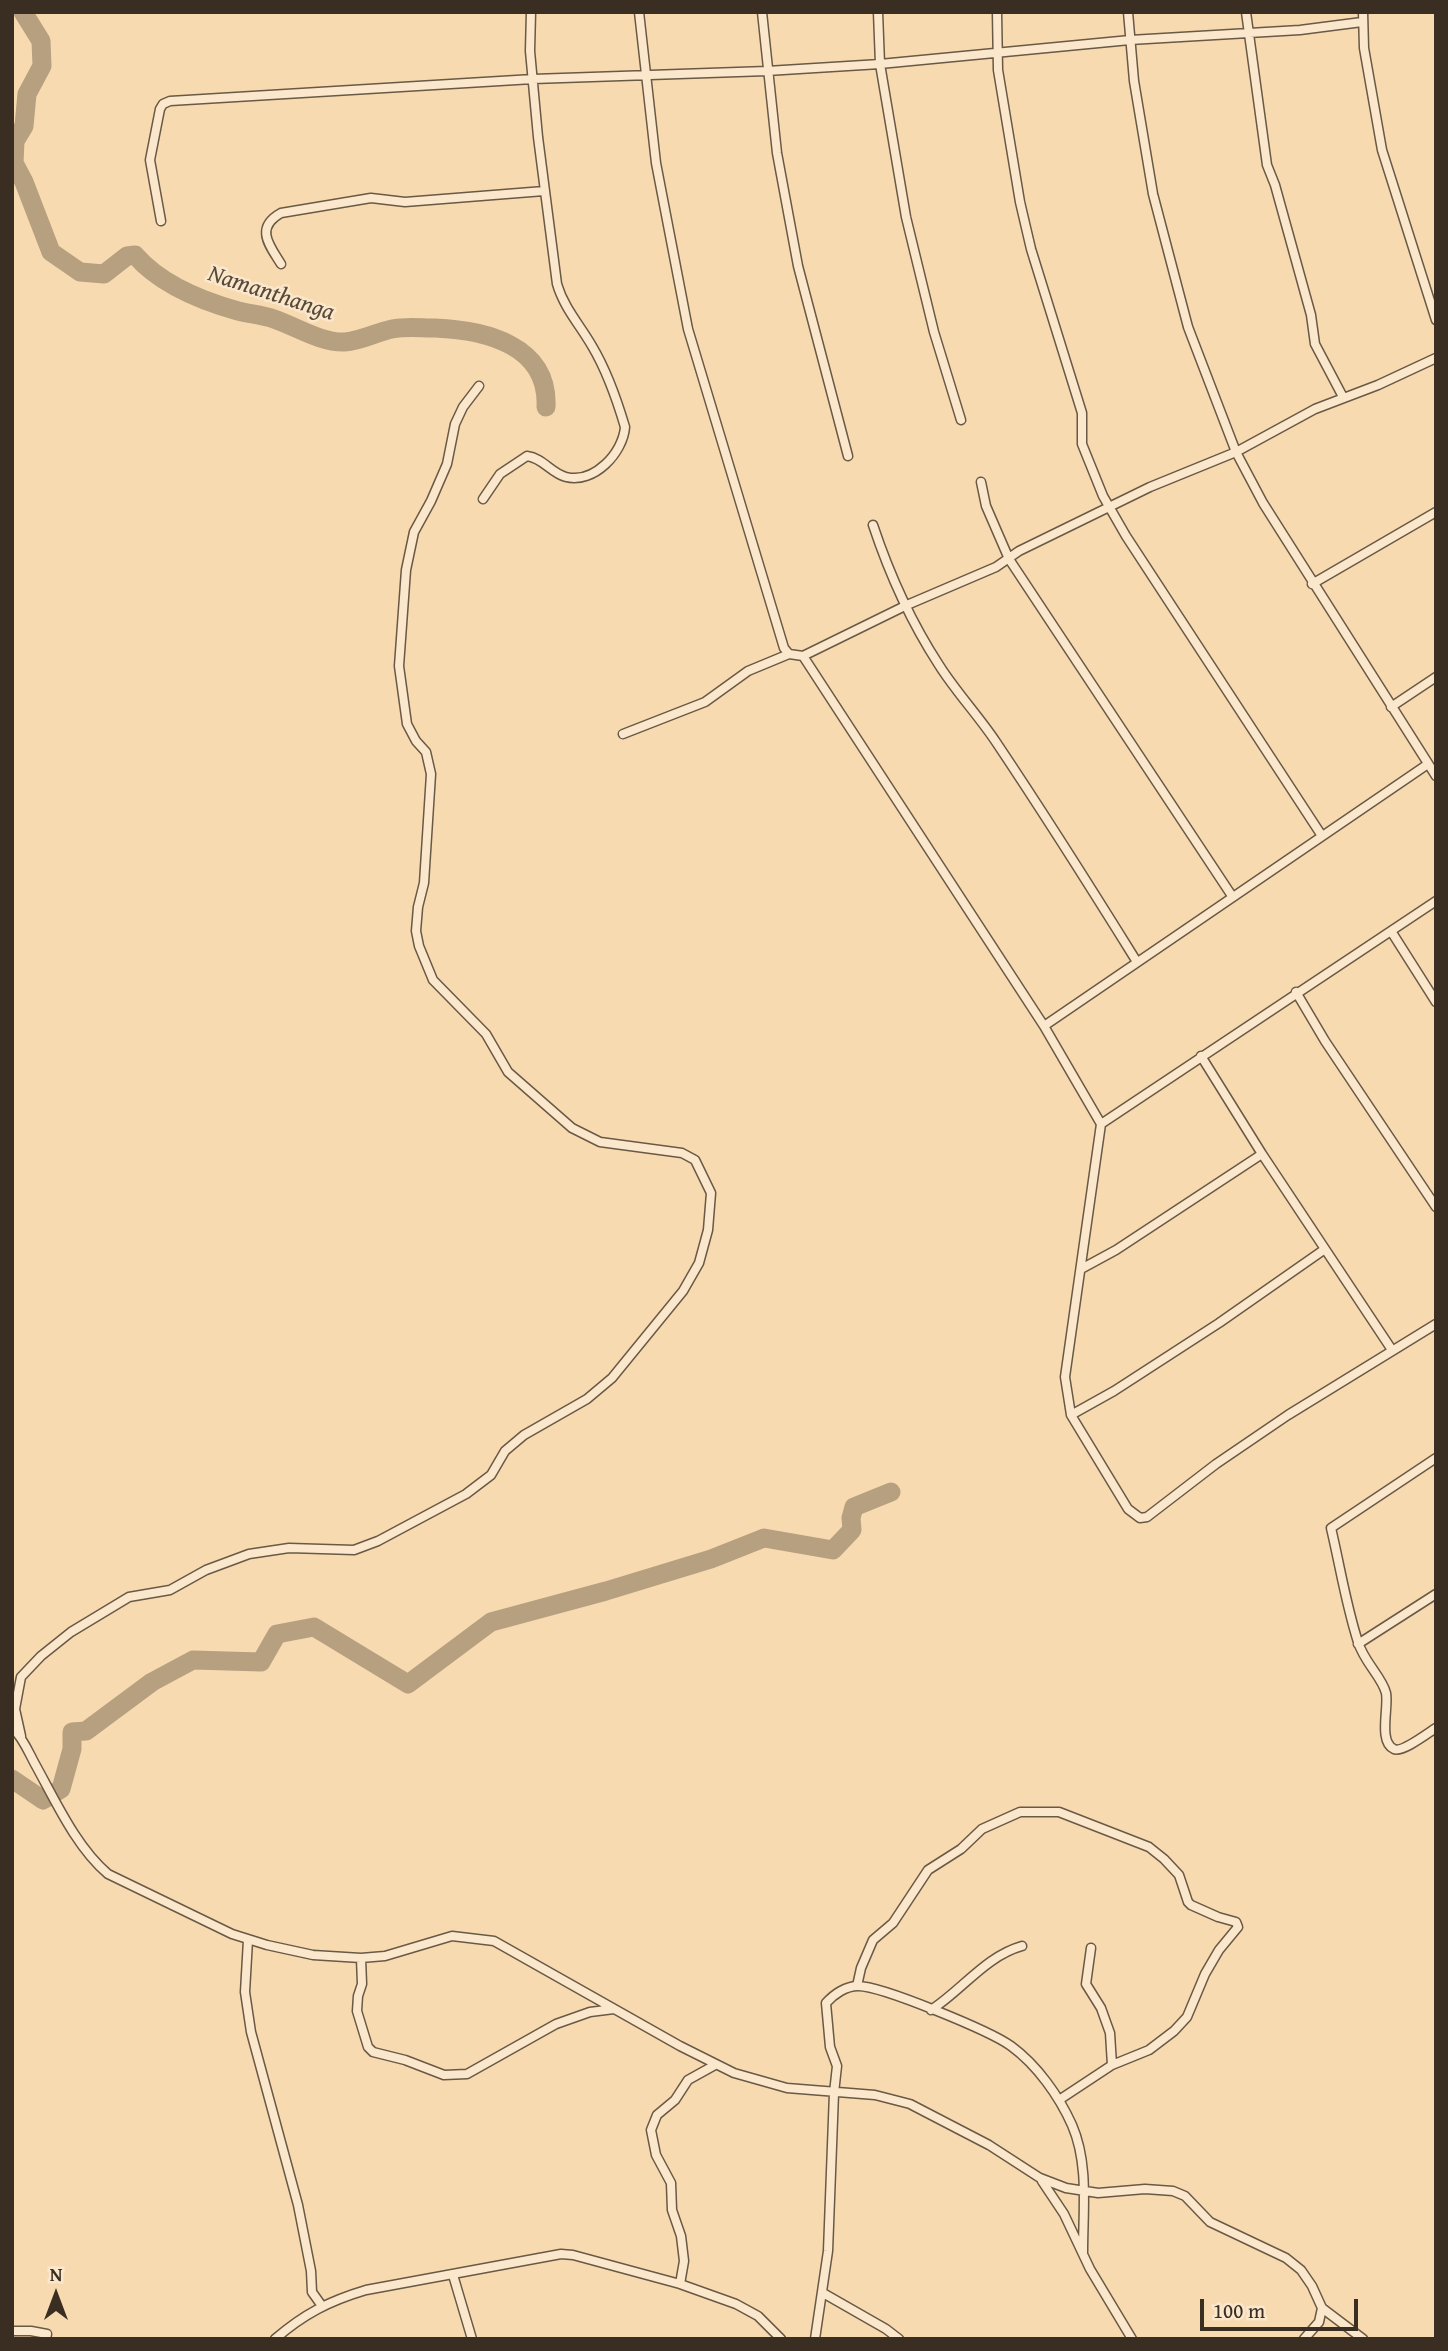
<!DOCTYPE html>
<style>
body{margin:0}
#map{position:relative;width:1448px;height:2351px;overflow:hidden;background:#f8dab1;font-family:"Gentium Book Plus",serif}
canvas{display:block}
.frame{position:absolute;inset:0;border:14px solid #392e21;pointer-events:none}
.north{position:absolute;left:21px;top:2260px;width:70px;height:70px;-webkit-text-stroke:5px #fae7cc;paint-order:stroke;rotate:0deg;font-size:19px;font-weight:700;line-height:28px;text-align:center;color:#392e21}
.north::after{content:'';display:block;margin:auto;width:24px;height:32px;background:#392e21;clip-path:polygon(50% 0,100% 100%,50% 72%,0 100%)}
.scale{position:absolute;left:1200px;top:2299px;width:158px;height:32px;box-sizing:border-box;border:4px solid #392e21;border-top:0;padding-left:9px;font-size:21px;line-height:24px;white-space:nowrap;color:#392e21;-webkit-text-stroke:5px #fae7cc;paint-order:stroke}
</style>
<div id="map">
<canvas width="1448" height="2351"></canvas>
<div class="frame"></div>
<div class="north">N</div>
<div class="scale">100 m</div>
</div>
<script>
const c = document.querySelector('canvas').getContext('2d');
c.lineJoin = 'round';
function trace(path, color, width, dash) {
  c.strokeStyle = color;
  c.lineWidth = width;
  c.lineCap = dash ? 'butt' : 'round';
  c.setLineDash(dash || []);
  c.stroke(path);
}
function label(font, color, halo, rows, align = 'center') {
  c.font = font + ' "Gentium Book Plus",serif';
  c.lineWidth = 5;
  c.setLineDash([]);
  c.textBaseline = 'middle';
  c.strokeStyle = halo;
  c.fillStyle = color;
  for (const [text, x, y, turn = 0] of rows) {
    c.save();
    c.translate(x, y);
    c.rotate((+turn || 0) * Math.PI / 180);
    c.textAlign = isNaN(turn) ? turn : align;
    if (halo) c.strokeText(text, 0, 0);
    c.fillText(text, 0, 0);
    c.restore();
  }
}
const river = new Path2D(`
 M23,12L41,41L42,66L27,94L24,126L15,141L14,163L24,182L51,252L80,272L104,274L127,256L135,255C160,284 202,301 238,311C250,314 262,315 274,319C297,327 321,343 345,342C361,341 377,332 392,329C406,326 421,328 435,328C485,330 549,345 546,407
 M12,1779L43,1800L61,1789L72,1749V1732L86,1731L152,1682L193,1660L261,1662L277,1634L314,1627L408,1684L491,1622L606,1591L711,1559L764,1538L833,1550L852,1530L851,1518L854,1507L891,1492`);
const street = new Path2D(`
 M639,12L656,163L688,329L784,648L789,654L803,656L907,605L996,567L1019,551L1150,487L1236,452L1315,409L1378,385L1436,358
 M762,12L777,153L798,266L848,456
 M878,12L880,64L906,217L934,332L961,420
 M997,12L998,70L1020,202L1031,249L1082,413V444L1103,496L1126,536L1322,836
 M1128,12L1134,81L1153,194L1188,327L1221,413L1236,452L1263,503L1436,776
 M1246,12L1267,165L1275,185L1311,315L1315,344L1343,397
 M1363,12L1364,48L1382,150L1436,320
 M161,221L150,160L160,109L163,104L170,101L533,79L767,71L880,64L1130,40L1300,30L1362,22
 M281,264C270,246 254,228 281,213L371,198L405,202L544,191
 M981,482L986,506L1009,559L1232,896
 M483,499L500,474L527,456C543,458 551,473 566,477C594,484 623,453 625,427C617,400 607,371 592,346C580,325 564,308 557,284L538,137L530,51L531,12
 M873,525C889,573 911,622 939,665C956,692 978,715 996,742C1045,815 1091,888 1137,962
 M1312,584L1436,512
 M803,656L1044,1026L1101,1124L1065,1377L1071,1415L1114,1391L1219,1323L1325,1249L1262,1154L1201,1056
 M1391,707L1436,677
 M623,734L705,702L748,671L789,654
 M1391,931L1436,1002
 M1296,992L1325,1041L1436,1207
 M1044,1026L1428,764
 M1101,1124L1436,901
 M1325,1249L1392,1350
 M1081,1269L1116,1250L1262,1154
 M1071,1415L1128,1509L1140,1518L1147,1517L1216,1464L1288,1415L1436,1324
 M1436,1458L1331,1528C1340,1566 1346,1605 1358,1642C1364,1662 1382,1677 1386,1693C1389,1707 1378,1742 1394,1749C1402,1753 1428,1733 1436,1728
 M1358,1644L1436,1594
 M12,1727C23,1738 28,1751 35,1764C55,1800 76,1847 108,1874L232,1934L267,1945L313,1955L361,1958L385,1956L452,1936L494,1941L680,2046L734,2073L787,2088L875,2095L910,2104L989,2145L1040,2178L1066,2188L1098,2193L1145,2189L1173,2191L1185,2196L1210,2222L1286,2258L1301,2270L1312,2286L1322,2308L1363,2339
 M21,1736L15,1709L21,1677L41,1656L71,1632L129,1597L170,1590L206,1570L249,1554L289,1548L354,1550L378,1541L466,1494L491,1475L505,1451L524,1435L587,1399L612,1378L683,1291L699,1263L708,1230L711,1193L695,1160L682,1153L600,1142L572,1128L508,1072L486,1034L433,980L419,946L416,931L418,907L424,883L431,774L426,752L416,741L407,724L399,666L406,570L414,532L431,501L447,464L455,424L463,407L479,386
 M248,1940L245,1992L251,2032L298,2205L311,2271L312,2292L322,2306
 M1091,1948L1086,1984L1101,2008L1110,2033L1112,2065
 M361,1958L362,1984L358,1996L357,2011L368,2047L373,2052L405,2060L444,2075L467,2074L556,2024L590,2012L614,2009
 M857,1986L861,1968L873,1940L893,1923L928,1870L961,1849L982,1829L1020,1812H1059L1149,1847L1164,1859L1179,1875L1188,1902L1191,1905L1218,1917L1236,1922L1238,1927L1219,1950L1205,1974L1187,2017L1174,2031L1149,2050L1112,2065L1059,2100
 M931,2010C962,1990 986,1956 1022,1946
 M1042,2181L1064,2214L1090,2269L1132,2339
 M453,2275L472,2339
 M680,2284L684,2261L681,2236L672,2210L671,2183L656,2155L651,2130L657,2115L675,2100L688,2080L715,2065
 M823,2293L886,2329L899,2339
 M12,2331H31L47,2334L46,2339
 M275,2339C304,2314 329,2301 366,2290L561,2254L573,2255L680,2284L736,2304L758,2316L781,2339
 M815,2339L828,2251L834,2093L837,2066L830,2047L826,2003C834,1994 846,1986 858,1986C882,1986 990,2031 1011,2046C1037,2065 1059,2096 1072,2125C1089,2164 1083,2210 1083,2252
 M1304,2339L1319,2322L1322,2308`);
const waterNames = [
 ["Namanthanga",271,294,18]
];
trace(river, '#b7a080', 19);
trace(street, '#695945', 11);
trace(street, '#fae7cc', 8);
label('italic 24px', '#584a39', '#fae7cc', waterNames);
</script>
